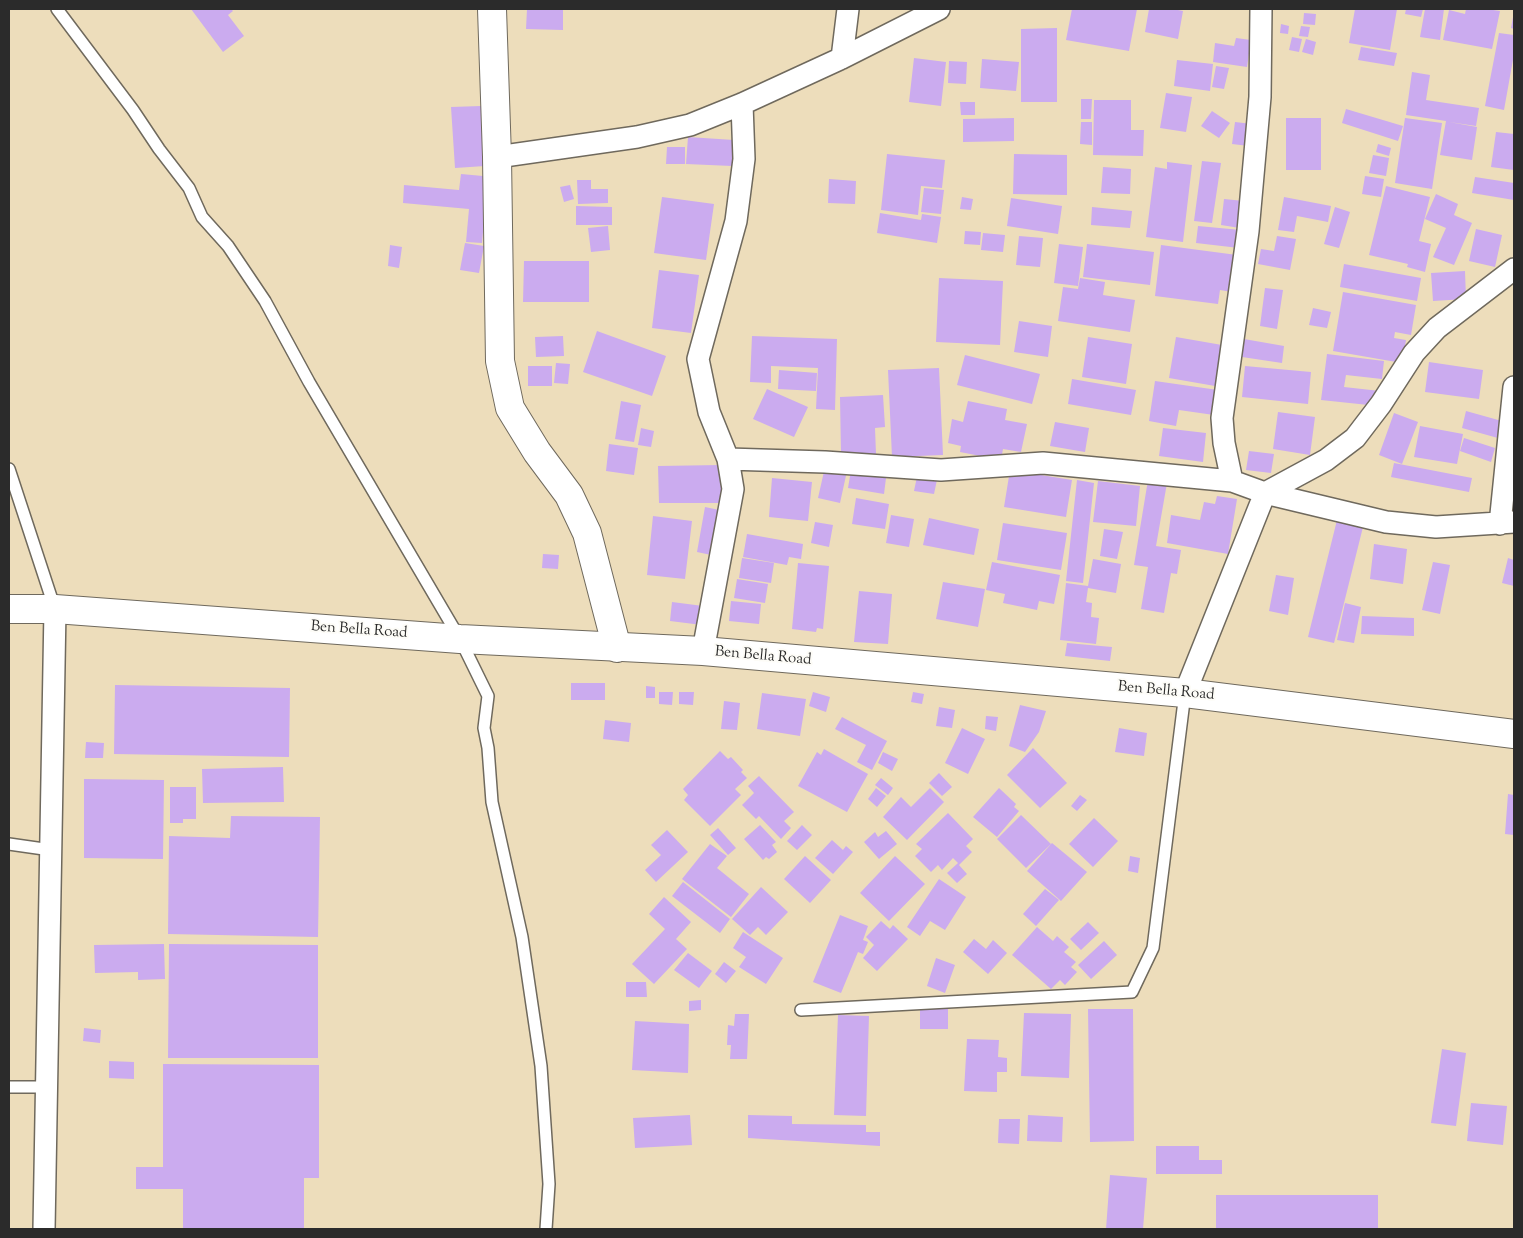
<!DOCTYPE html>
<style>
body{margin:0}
#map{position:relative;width:1523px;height:1238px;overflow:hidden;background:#edddbb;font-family:"Sorts Mill Goudy",serif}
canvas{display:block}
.frame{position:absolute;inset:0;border:10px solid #2b2b2b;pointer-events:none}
</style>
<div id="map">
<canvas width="1523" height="1238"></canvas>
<div class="frame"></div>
</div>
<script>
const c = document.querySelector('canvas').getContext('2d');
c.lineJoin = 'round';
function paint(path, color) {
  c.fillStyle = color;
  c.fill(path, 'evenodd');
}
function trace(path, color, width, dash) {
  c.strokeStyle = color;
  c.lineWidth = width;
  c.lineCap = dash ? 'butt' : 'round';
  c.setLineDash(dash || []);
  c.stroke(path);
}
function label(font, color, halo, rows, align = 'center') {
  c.font = font + ' "Sorts Mill Goudy",serif';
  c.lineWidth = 4;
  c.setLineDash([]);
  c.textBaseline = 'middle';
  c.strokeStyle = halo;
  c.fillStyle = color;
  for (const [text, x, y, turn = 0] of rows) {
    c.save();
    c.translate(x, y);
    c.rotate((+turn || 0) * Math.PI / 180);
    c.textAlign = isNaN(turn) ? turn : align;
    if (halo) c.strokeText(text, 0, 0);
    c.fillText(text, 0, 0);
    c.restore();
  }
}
const building = new Path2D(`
 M191,9H231L233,11L228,15L244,36L223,52Z
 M527,9H563V30L526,29Z
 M1072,9H1137L1129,51L1066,40Z
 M1149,9H1173L1183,11L1178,39L1145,32Z
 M1355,9H1397L1390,50L1349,43Z
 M1406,9H1423L1421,17L1405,14Z
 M1425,9H1444L1440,40L1420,37Z
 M1466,9H1486L1500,11L1492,49L1443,40L1449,10L1465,14Z
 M1304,13L1316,14L1315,25L1303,24Z
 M1513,17H1514V29L1511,28Z
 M1281,24L1289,26L1288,34L1280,33Z
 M1301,26L1310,27L1308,37L1299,36Z
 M1057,28V102H1021V29Z
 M1499,33L1514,35V54L1504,110L1485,106Z
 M1292,37L1302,39L1299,52L1289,50Z
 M1236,38L1251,40L1247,67L1213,62L1215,43L1234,46Z
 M1306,39L1316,42L1313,55L1302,52Z
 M1361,47L1397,53L1394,66L1358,60Z
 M914,58L946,62L941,106L909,102Z
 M982,59L1019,62L1016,91L980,88Z
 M1177,60L1213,64L1210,91L1174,86Z
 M949,61L967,62L966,84L948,83Z
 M1216,66L1229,68L1224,89L1212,87Z
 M1412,72L1430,75L1426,100L1479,108L1476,126L1449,122L1477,127L1472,160L1440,155L1446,121L1406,115Z
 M1166,93L1192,97L1186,132L1160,128Z
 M1081,99H1092L1091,119H1081Z
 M1094,100H1131V130H1144L1143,156L1093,155Z
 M960,102H975V115H961Z
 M481,106L485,166L455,168L451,107Z
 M1346,109L1403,126L1398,141L1342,123Z
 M1212,111L1230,123L1219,138L1201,126Z
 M1014,118V141L963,142V119Z
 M1286,118H1321V170H1286Z
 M1405,118L1442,123L1432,189L1395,183Z
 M1081,122H1092V145L1080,144Z
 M1235,122L1252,124L1249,146L1232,144Z
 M1496,132L1514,134V170L1491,167Z
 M688,137L734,140L732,166L686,164Z
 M1378,144L1391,148L1389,156L1376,152Z
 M667,147H685V164H666Z
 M887,154L945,160L942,188L921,186L918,215L881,210Z
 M1014,154L1067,155V195L1013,194Z
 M1373,155L1389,158L1386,176L1369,173Z
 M1202,161L1221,163L1212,223L1194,221Z
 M1167,162L1192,165L1183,242L1146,237L1155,167L1167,169Z
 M1103,167L1131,169L1130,194L1101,193Z
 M461,174L494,177L485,210L482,243L466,242L469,209L403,203L404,185L459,190Z
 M1365,176L1384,179L1381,197L1362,194Z
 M1475,177L1514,183V200L1472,193Z
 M829,179L856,181L855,204L828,203Z
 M577,180H591V189H608V203L578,204Z
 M570,185L574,199L564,202L560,187Z
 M1386,186L1430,197L1419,241L1431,244L1425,272L1407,267L1408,264L1369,255Z
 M924,188L944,190L941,214L921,212Z
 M1436,194L1458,204L1454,215L1472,223L1454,265L1433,257L1446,228L1425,219Z
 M662,197L714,204L706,260L654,253Z
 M962,197L973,199L971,210L960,209Z
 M1284,197L1331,206L1328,222L1297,216L1294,232L1278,230Z
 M1011,198L1062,206L1058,234L1007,226Z
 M1224,199L1244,201L1240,228L1221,225Z
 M576,206L612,207V225H576Z
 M1092,207L1132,211L1130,228L1091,225Z
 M1335,207L1350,212L1339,248L1324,244Z
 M880,213L921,220L922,214L941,217L937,243L877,233Z
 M608,226L610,250L591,252L588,228Z
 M1198,226L1241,230L1239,248L1196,243Z
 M1476,229L1502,235L1495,267L1469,261Z
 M965,231L981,232L980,245L964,244Z
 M983,233L1005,235L1003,252L981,250Z
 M1019,236L1043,238L1040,267L1016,265Z
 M1277,236L1296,239L1290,270L1258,264L1261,249L1274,251Z
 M465,243L484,246L479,273L460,270Z
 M1059,244L1083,247L1078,286L1054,283Z
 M1087,244L1154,252L1150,285L1083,277Z
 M390,245L402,247L399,268L388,266Z
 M1161,245L1237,255L1232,292L1220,290L1218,304L1155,296Z
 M524,261H589V302H523Z
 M1344,264L1421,278L1417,301L1340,287Z
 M659,270L699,275L691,333L652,328Z
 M1465,271L1466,299L1433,301L1431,273Z
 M939,278L1003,281L1000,345L936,342Z
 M1080,278L1105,282L1103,295L1135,300L1130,332L1058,321L1063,287L1078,289Z
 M1265,288L1283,290L1277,329L1260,326Z
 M1343,292L1416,305L1411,335L1395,332L1394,338L1406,340L1402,363L1333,351Z
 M1313,308L1331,312L1327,328L1309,325Z
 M1019,321L1052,326L1048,357L1014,352Z
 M597,331L666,356L652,396L583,372Z
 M563,336L564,356L536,357L535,337Z
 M752,336L837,339L835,410L816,409L818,368L771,366V383L750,382Z
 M1088,337L1132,344L1126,384L1082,377Z
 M1176,337L1222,345L1215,386L1169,378Z
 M1244,339L1284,346L1282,363L1242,357Z
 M1327,354L1384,361L1382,379L1346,375L1344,387L1380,391L1378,406L1321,400Z
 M965,355L1040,374L1032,404L957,385Z
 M1429,362L1483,370L1479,399L1425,392Z
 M556,363L570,364L568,384L554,383Z
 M528,366H552V386H528Z
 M1245,366L1311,372L1308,404L1242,397Z
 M939,368L943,455L892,457L888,370Z
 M779,370L817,373L816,391L778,389Z
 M1072,379L1136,390L1131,415L1068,404Z
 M1155,381L1218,390L1214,415L1179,410L1176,426L1149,421Z
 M767,389L808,407L794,437L753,419Z
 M883,395L885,427L875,428L876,454L841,455L840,397Z
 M621,401L641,405L634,442L615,439Z
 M968,401L1007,409L1005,420L1027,424L1021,452L1003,449L1001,460L960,452L961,446L948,443L952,419L963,422Z
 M1466,411L1509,423L1505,440L1462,428Z
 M1278,412L1315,417L1310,455L1273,449Z
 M1394,413L1418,422L1402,464L1379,455Z
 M1055,422L1089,428L1085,452L1050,446Z
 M1420,426L1463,434L1457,464L1414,457Z
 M641,428L654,431L651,447L638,445Z
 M1163,428L1206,433L1203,462L1159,456Z
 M1464,438L1495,448L1491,462L1460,451Z
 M609,444L638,448L634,475L606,471Z
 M1249,451L1274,454L1271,473L1246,470Z
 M1394,463L1472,478L1469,492L1391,477Z
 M852,464L887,470L884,494L848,488Z
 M721,465L722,503H659L658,466Z
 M825,467L847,471L840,503L818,498Z
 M1010,470L1072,480L1066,517L1004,507Z
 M918,472L938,475L934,494L914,491Z
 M772,478L812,482L808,521L769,517Z
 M1077,480L1094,483L1083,583L1066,581Z
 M1148,480L1167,483L1156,546L1181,550L1177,574L1171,573L1164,613L1141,609L1148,567L1134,565Z
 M1098,481L1140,486L1136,526L1093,522Z
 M1217,496L1237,499L1228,554L1167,543L1171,515L1200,520L1204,502L1215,504Z
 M856,498L889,504L885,529L852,524Z
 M705,507L724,511L716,556L697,552Z
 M891,515L914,519L909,547L886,543Z
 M653,516L692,521L685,579L647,575Z
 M1338,516L1364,523L1334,643L1308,637Z
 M929,518L979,529L974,555L923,545Z
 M815,522L833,525L829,547L811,543Z
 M1003,523L1067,533L1061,570L997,560Z
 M1104,529L1123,532L1117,559L1100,556Z
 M747,534L803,544L801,559L789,557L787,565L743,557Z
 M1374,544L1407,549L1403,584L1370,579Z
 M543,554L559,555L558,569L542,568Z
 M742,558L774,563L771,583L739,578Z
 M1508,558L1514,560V586L1502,583Z
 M1093,559L1121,564L1116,593L1088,588L1086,602L1092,603L1091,617L1099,618L1096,644L1060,640L1066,583L1088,586Z
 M992,562L1060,575L1054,604L1039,601L1037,610L1003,603L1005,594L986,590Z
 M1433,562L1450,565L1440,614L1422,610Z
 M798,563L829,566L823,629L817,628L816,632L792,629Z
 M1276,575L1294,578L1288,615L1269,611Z
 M737,579L768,584L765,603L734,598Z
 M943,582L985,589L978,627L936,619Z
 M859,591L892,594L888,644L854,642Z
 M731,601L761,604L759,624L729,621Z
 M672,602L703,606L702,625L670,621Z
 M1345,603L1361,607L1354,643L1337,640Z
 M1362,616L1414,618V636L1361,634Z
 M1067,643L1112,647L1110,661L1065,656Z
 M571,683H605V700H571Z
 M115,685L290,688L289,757L114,754Z
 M646,686L655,687V698H646Z
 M659,692H673L672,705L659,704Z
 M679,692H694L693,705L679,704Z
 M813,692L830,697L826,712L809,706Z
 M913,692L924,694L922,704L911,702Z
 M762,693L806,699L800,736L757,729Z
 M724,701L740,703L737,730L721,729Z
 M1020,705L1046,711L1039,732L1025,752L1009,746Z
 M939,707L955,710L952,728L936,726Z
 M986,716L998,717L996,731L985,729Z
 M842,717L887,741L872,770L857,762L866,745L835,729Z
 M605,720L631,723L629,742L603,739Z
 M962,728L985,739L968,774L945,763Z
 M1119,728L1147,733L1144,756L1115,752Z
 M86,742L104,743L103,758H85Z
 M1033,748L1067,783L1040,808L1007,775Z
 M824,749L868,774L847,812L798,786L817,752L821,755Z
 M720,751L728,759L731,757L743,770L741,772L747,778L735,789L741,795L710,826L684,800L688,795L683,789Z
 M883,752L898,759L892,771L878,763Z
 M283,767L284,802L203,803L202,769Z
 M939,773L952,787L942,796L929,783Z
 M759,776L794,812L784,821L791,828L781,839L759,816L756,819L742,805L754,793L748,786Z
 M881,778L893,788L888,795L875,785Z
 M84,779L164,780L163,859L84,858Z
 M170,787H196V819H183V823H170Z
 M876,788L886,796L877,807L868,799Z
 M930,788L944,802L907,840L883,817L901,797L911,807Z
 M999,788L1016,804L1014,807L1019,811L997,837L973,817Z
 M1508,794L1514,795V835L1505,834Z
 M1080,795L1087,800L1077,811L1071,806Z
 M948,813L973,839L966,846L972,852L959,865L967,874L957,883L947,873L958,863L953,858L942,870L938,865L931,872L915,856L922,849L916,844Z
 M1021,815L1051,844L1026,868L997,839Z
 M231,816L320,817L318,937L168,934L169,836L230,838Z
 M1094,818L1118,841L1093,867L1069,844Z
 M760,825L776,842L772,845L777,852L769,859L766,857L763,860L744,839Z
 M802,825L812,835L797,850L787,841Z
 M718,828L736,848L728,855L710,835Z
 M667,830L688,852L656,882L645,870L661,855L651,845Z
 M886,831L897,844L879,859L864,842L875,832L878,837Z
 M832,840L843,850L846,846L853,852L833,874L815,858Z
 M1052,843L1087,872L1061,901L1027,871Z
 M710,844L727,856L717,868L749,894L731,917L682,879Z
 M805,856L831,880L810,903L784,879Z
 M895,856L925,884L889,921L860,893Z
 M1130,856L1140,858L1138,873L1128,871Z
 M939,879L966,897L945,930L930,921L920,936L907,927Z
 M683,882L730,919L720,933L672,896Z
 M761,887L788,912L766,935L758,927L750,935L732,919Z
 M1045,889L1059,900L1036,926L1023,914Z
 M664,897L691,922L676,939L687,949L654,984L632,964L665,929L649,914Z
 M840,915L868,926L863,940L868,942L863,954L858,952L841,993L813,982Z
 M881,921L890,929L893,925L908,939L877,971L863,958L874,945L866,937Z
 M1088,922L1099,933L1081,950L1070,939Z
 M1037,927L1053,941L1057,936L1069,947L1064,952L1076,962L1071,967L1077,972L1065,985L1060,980L1051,989L1012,955Z
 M743,932L783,958L766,984L739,967L746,957L733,948Z
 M974,939L986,949L993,940L1007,953L988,974L963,952Z
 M1104,941L1117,955L1091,979L1078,965Z
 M164,944L165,979L138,980V972L95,973L94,945Z
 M169,944L318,945V1058H168Z
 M688,953L712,971L699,988L674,970Z
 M936,958L955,965L945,993L927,986Z
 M724,962L736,971L726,983L715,974Z
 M626,982H646L647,997H626Z
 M701,1000V1010L689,1011V1001Z
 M920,1008L948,1009V1029H920Z
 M1088,1009H1133L1134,1141L1090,1142Z
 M1024,1013L1071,1014L1069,1078L1021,1076Z
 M735,1014H749L747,1059H730L731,1045H727L728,1025L734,1026Z
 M838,1015L869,1016L866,1116L834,1115Z
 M635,1021L689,1024L688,1073L632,1070Z
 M84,1028L101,1030L100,1043L83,1041Z
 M967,1039L999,1040L998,1057L1007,1058V1072H997V1092L964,1091Z
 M1442,1049L1466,1053L1456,1126L1431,1123Z
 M109,1061L134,1062V1079L109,1078Z
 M163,1064L319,1065V1178H304V1229H183V1189H136V1167H163Z
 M1471,1103L1507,1106L1503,1145L1467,1141Z
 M690,1115L692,1145L635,1148L633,1118Z
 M748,1115L792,1116V1124L866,1125V1132H880V1146L748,1138Z
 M1028,1115L1063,1117L1062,1142L1027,1141Z
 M999,1119H1020L1019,1144L998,1143Z
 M1156,1146H1199V1160H1222V1174H1156Z
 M1110,1175L1147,1178L1143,1229H1106Z
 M1216,1195H1378V1229H1216Z`);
const service = new Path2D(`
 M57,9L133,110L159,149L189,188L202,217L228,246L265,301L309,382L460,639L488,696L484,728L488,748L492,802L522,937L541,1066L549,1184L546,1229
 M9,469L55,609
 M9,844L51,850
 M801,1010L1132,992L1153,948L1185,693
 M9,1087H46`);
const minor = new Path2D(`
 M842,58L848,9
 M497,157L637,137L690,125L742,104L842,58L939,9
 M728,459L825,462L941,470L1043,463L1232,481L1265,493L1386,522L1436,527L1514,522
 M1232,481L1224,443L1222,418L1248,231L1260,97L1261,9
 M1500,524L1514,387
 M703,651L733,489L728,459L709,412L698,359L736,221L744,159L742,104
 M1185,693L1265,493L1326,460L1355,438L1381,404L1414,353L1437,328L1514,269
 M44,1229L55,609`);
const tertiary = new Path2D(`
 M492,9L497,157L500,361L510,408L537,452L569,495L587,533L617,648`);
const secondary = new Path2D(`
 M9,609H55L460,639L703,651L1185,693L1514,734`);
const streetNames = [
 ["Ben Bella Road",359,631,4],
 ["Ben Bella Road",763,657,5],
 ["Ben Bella Road",1166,692,5]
];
paint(building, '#cbabef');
trace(service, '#6f695d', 14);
trace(minor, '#6f695d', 24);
trace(tertiary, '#6f695d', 30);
trace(secondary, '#6f695d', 30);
trace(service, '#fff', 11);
trace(minor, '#fff', 21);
trace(tertiary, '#fff', 28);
trace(secondary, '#fff', 28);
label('15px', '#2b2b2b', '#fdfcf7', streetNames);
</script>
